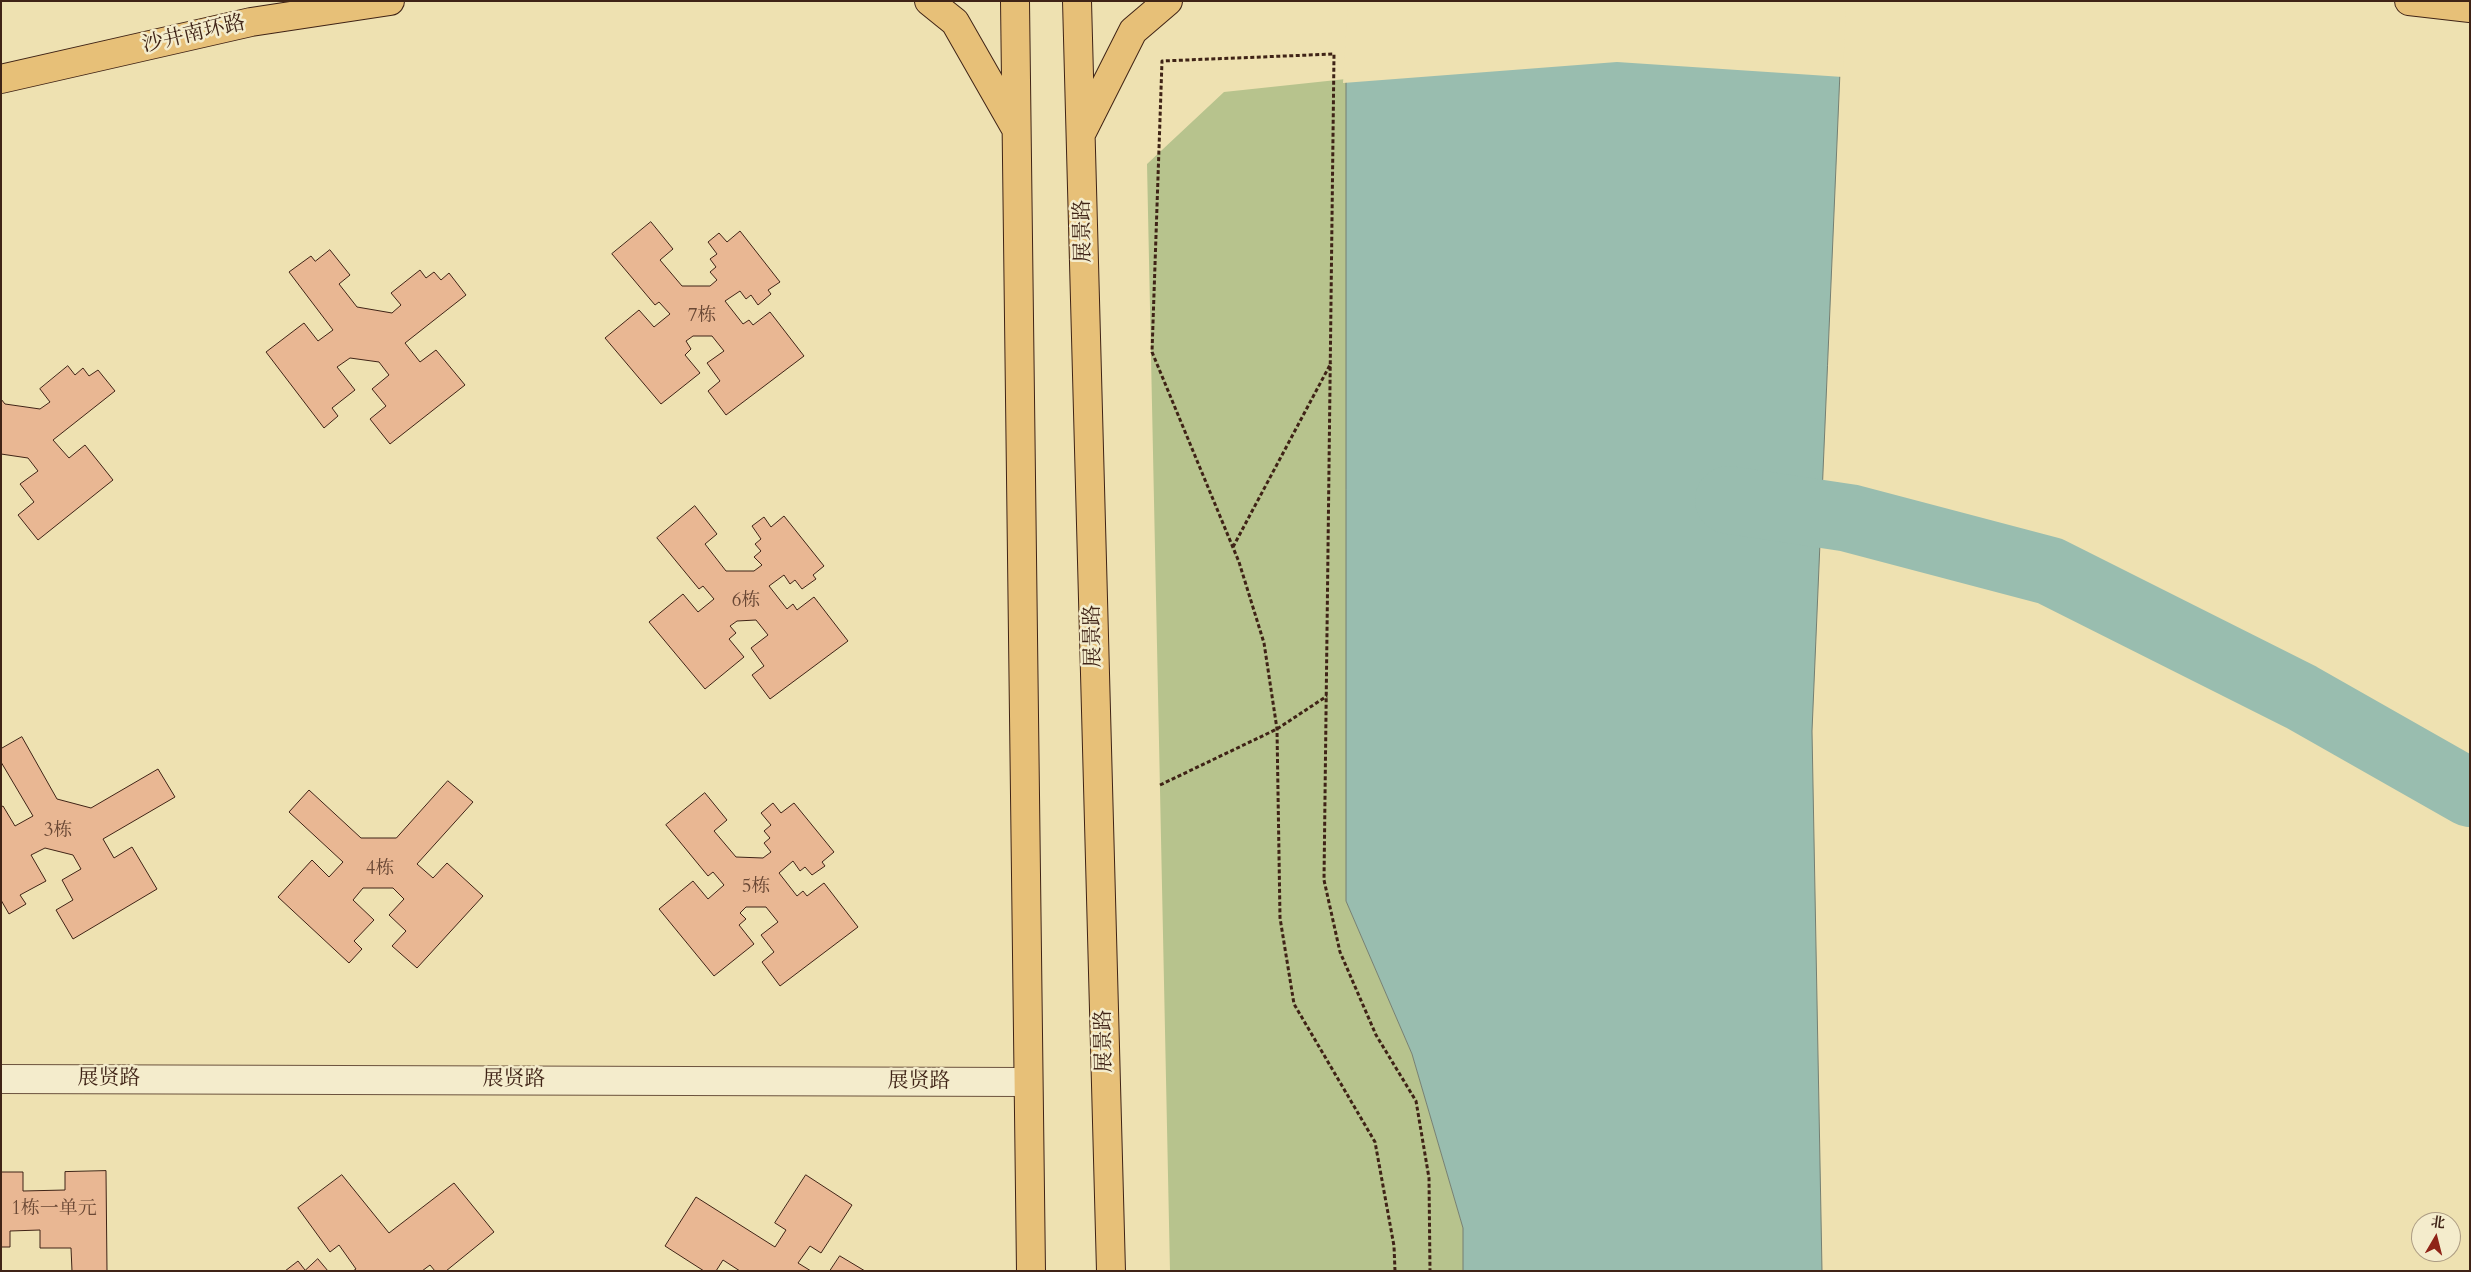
<!DOCTYPE html>
<meta charset="utf-8">
<style>
body{margin:0}
#map{position:relative;width:2471px;height:1272px;overflow:hidden;background:#eee1b1;font-family:Cardo,"Noto Serif SC",serif}
canvas{display:block}
.frame{position:absolute;inset:0;border:2px solid #3f2316;pointer-events:none}
.north{position:absolute;left:2411px;top:1212px;width:50px;height:50px;box-sizing:border-box;background:#f4eccc;border:1px solid #ac9c83;border-radius:50%;rotate:8deg;font-size:14px;font-weight:700;line-height:20px;text-align:center;color:#3f2316}
.north::after{content:'';display:block;margin:auto;width:18px;height:22px;background:#8f2418;clip-path:polygon(50% 0,100% 100%,50% 72%,0 100%)}
</style>
<div id="map">
<canvas width="2471" height="1272"></canvas>
<div class="frame"></div>
<div class="north">北</div>
</div>
<script>
const c = document.querySelector('canvas').getContext('2d');
c.lineJoin = 'round';
function paint(path, color) {
  c.fillStyle = color;
  c.fill(path, 'evenodd');
}
function trace(path, color, width, dash) {
  c.strokeStyle = color;
  c.lineWidth = width;
  c.lineCap = dash ? 'butt' : 'round';
  c.setLineDash(dash || []);
  c.stroke(path);
}
function label(font, color, halo, rows, align = 'center') {
  c.font = font + ' Cardo,"Noto Serif SC",serif';
  c.lineWidth = 5;
  c.setLineDash([]);
  c.textBaseline = 'middle';
  c.strokeStyle = halo;
  c.fillStyle = color;
  for (const [text, x, y, turn = 0] of rows) {
    c.save();
    c.translate(x, y);
    c.rotate((+turn || 0) * Math.PI / 180);
    c.textAlign = isNaN(turn) ? turn : align;
    if (halo) c.strokeText(text, 0, 0);
    c.fillText(text, 0, 0);
    c.restore();
  }
}
const green = new Path2D(`
 M1346,79V901L1412,1054L1463,1228V1271H1170L1147,164L1224,92Z`);
const water = new Path2D(`
 M1843,1L1812,731L1822,1271H1463V1228L1412,1054L1346,901V79Z`);
const pier = new Path2D(`
 M1348,1H1846L1843,77L1617,62L1343,83Z`);
const river = new Path2D(`
 M1729,500L1849,518L2050,571L2301,697L2470,793`);
const building = new Path2D(`
 M651,222L673,249L660,260L682,286H710L717,280L710,272L716,267L710,259L717,254L708,242L719,233L727,242L740,231L780,282L768,290L771,294L758,305L751,295L746,299L740,291L725,301L743,324L749,320L753,325L770,312L804,356L726,415L708,391L720,381L707,363L724,351L712,336H693L686,341L691,349L685,355L700,373L661,404L605,338L639,310L654,327L670,314L659,302L655,305L612,254Z
 M330,250L350,275L339,284L357,307L392,313L401,305L391,293L420,270L426,278L434,272L441,280L449,273L466,295L405,343L420,362L436,350L465,385L390,444L370,419L386,406L372,389L389,375L379,362L350,358L337,367L355,390L332,408L338,416L324,428L266,352L304,323L318,341L333,330L289,272L311,256L315,261Z
 M68,366L75,375L83,368L89,376L98,370L115,391L53,440L69,458L85,445L113,480L38,540L18,515L34,502L20,484L38,471L28,458L1,454V399L5,404L40,409L50,402L40,389Z
 M695,506L717,534L705,544L726,571H754L762,565L754,557L761,551L755,544L761,539L752,526L764,517L771,527L784,516L824,566L813,575L816,579L802,589L795,580L790,584L784,575L769,586L787,609L793,604L797,610L814,597L848,641L770,699L752,675L764,666L751,648L768,635L756,620L737,621L730,626L736,633L729,639L744,657L705,689L649,622L683,594L698,612L714,599L703,586L699,589L657,538Z
 M22,737L57,799L91,808L158,769L175,797L103,839L114,858L132,847L157,889L73,939L56,910L73,900L62,880L81,869L73,855L45,848L31,855L46,881L20,895L26,904L9,914L1,900V807L3,806L15,826L33,816L1,762V749Z
 M448,781L473,802L417,864L433,878L447,863L483,896L417,968L392,946L406,931L389,915L404,899L393,888H363L353,900L374,920L354,941L362,949L349,963L278,897L312,860L329,877L343,862L289,812L309,790L361,838H396Z
 M705,793L727,820L714,831L736,857L763,858L771,852L764,843L770,838L764,831L771,825L761,813L773,803L781,813L794,803L834,852L822,862L825,866L812,875L805,867L800,871L793,861L779,873L797,896L803,891L807,896L824,883L858,927L780,986L762,962L774,952L761,935L778,922L766,907H746L740,913L746,919L739,925L754,944L714,976L659,909L693,881L708,899L724,885L713,872L708,876L666,825Z
 M106,1171L107,1271H72L71,1248H40V1230L10,1231V1247H1V1172H23V1191L65,1190V1172Z
 M342,1175L389,1233L454,1183L494,1232L446,1271H435L430,1265L422,1271H353L356,1269L339,1245L330,1252L298,1208Z
 M806,1175L852,1205L821,1253L810,1246L798,1263L811,1271H740L723,1260L716,1271H704L665,1246L696,1197L775,1247L786,1230L775,1223Z
 M840,1256L865,1271H830Z
 M318,1259L328,1271H285L298,1261L305,1270Z`);
const path = new Path2D(`
 M1233,547L1331,363
 M1160,785L1277,729L1327,696
 M1395,1271L1394,1246L1375,1142L1294,1004L1280,918L1277,729L1264,643L1239,562L1152,352L1162,61L1334,54L1324,880L1340,952L1376,1035L1416,1101L1429,1178L1430,1271`);
const minor = new Path2D(`
 M1,1079L1027,1082`);
const major = new Path2D(`
 M929,1L955,22L1015,127
 M1015,1L1031,1271
 M1077,1L1111,1271
 M2409,1L2470,8
 M1,79L251,22L390,1
 M1082,132L1133,31L1168,1`);
const numberNames = [
 ["7栋",702,317],
 ["6栋",746,602],
 ["3栋",58,832],
 ["4栋",380,870],
 ["5栋",756,888],
 ["1栋一单元",54,1210]
];
const streetNames = [
 ["沙井南环路",194,35,-13],
 ["展景路",1084,231,-91],
 ["展景路",1094,636,-91],
 ["展景路",1105,1041,-91],
 ["展贤路",109,1079],
 ["展贤路",514,1080],
 ["展贤路",919,1082]
];
paint(green, '#b7c38d');
paint(water, '#99bdaf');
trace(water, '#757f72', 1);
paint(pier, '#eee1b1');
trace(river, '#99bdaf', 68);
paint(building, '#e9b793');
trace(building, '#3f2316', 1);
trace(minor, '#6b523d', 30);
trace(major, '#3f2316', 30);
trace(path, '#3f2316', 3, [4, 2.5]);
trace(minor, '#f4eccc', 28);
trace(major, '#e7c078', 28);
label('19px', '#6a4835', null, numberNames);
label('21px', '#3f2316', '#f4eccc', streetNames);
</script>
